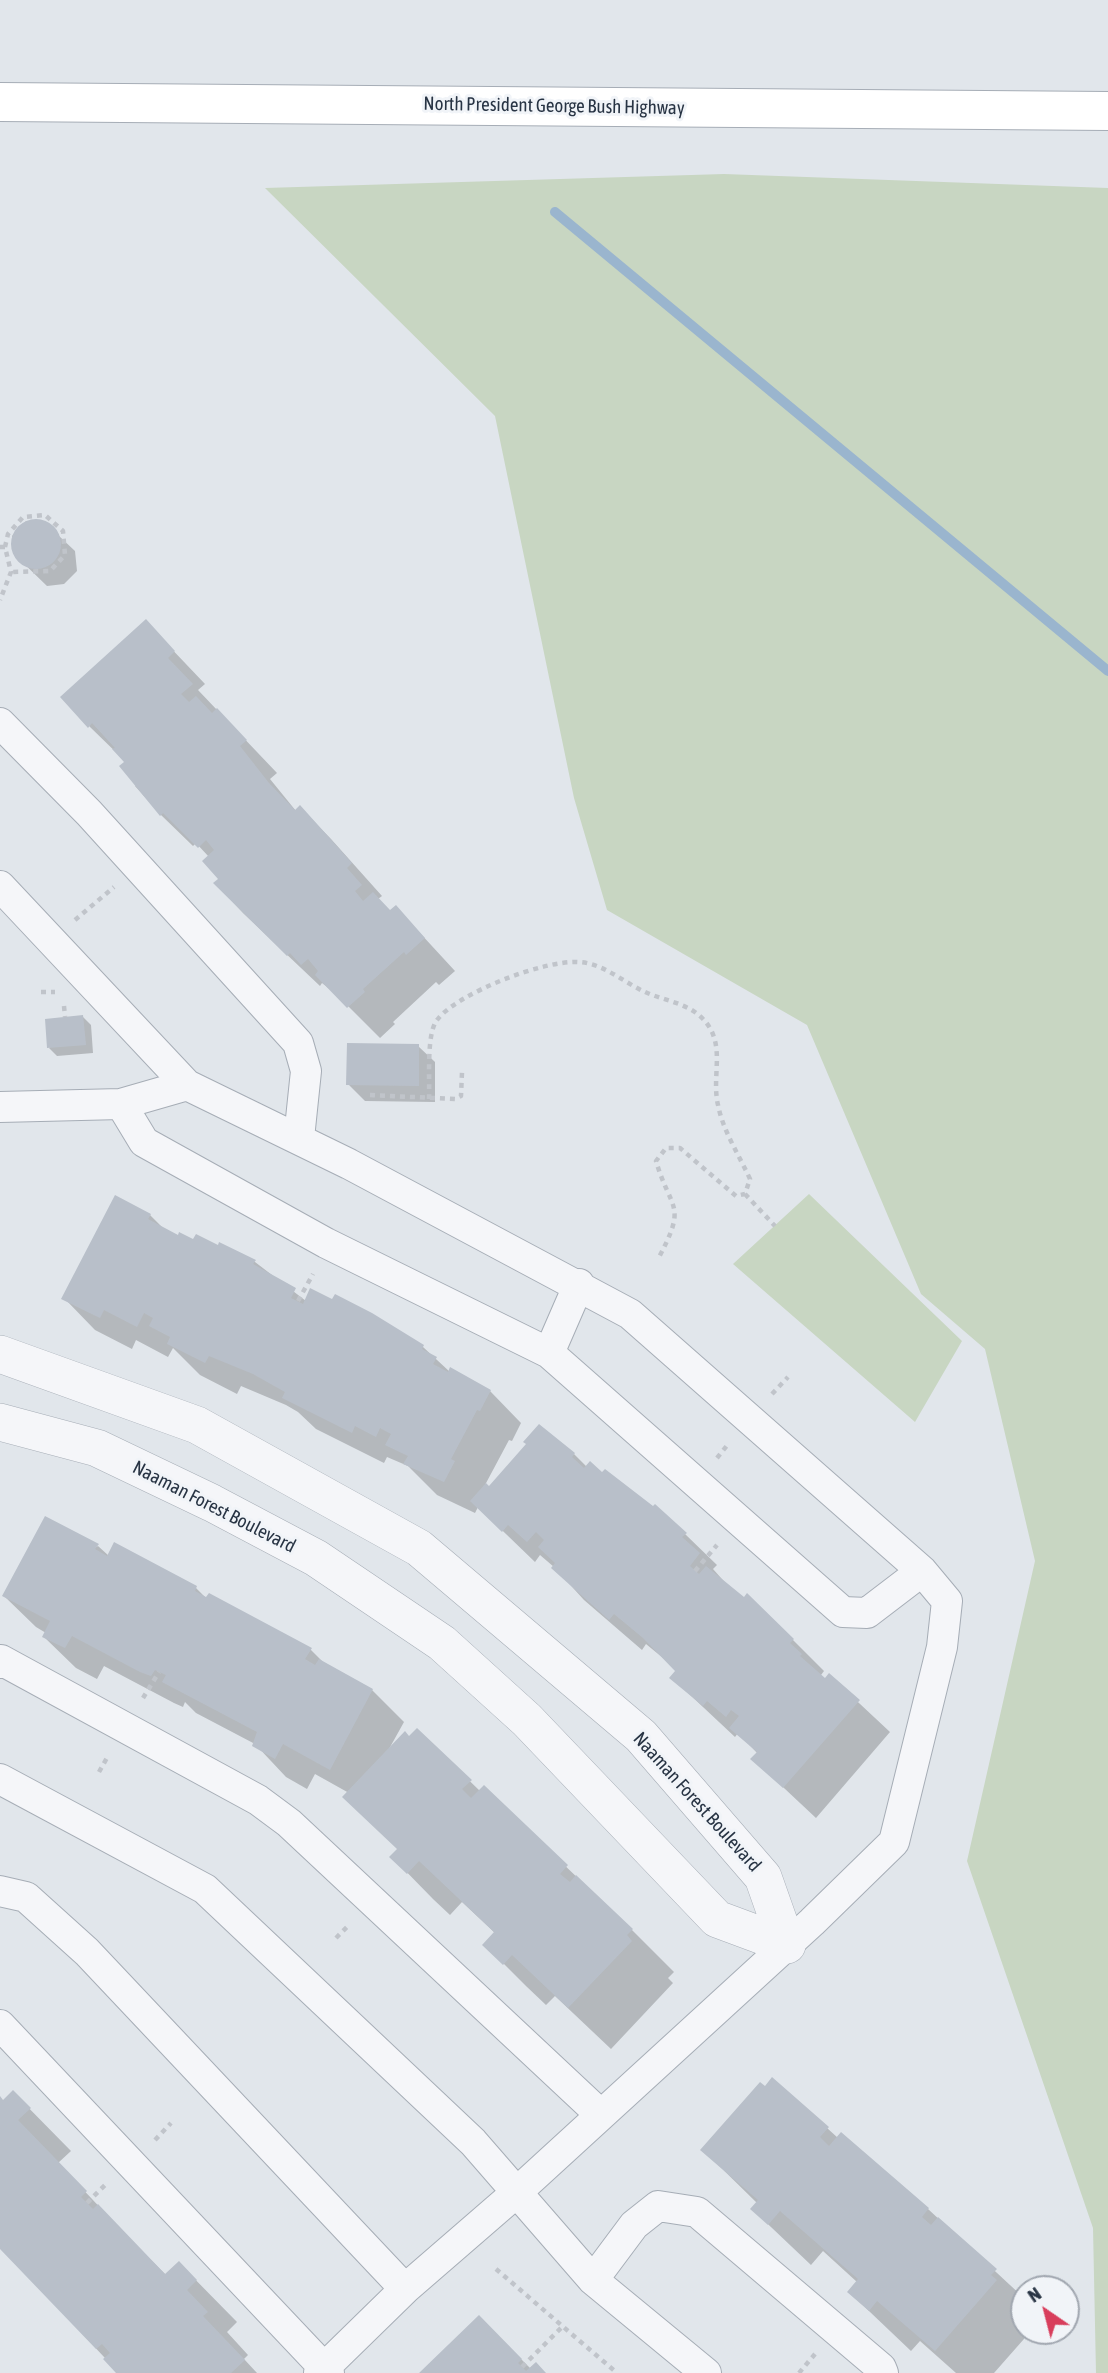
<!DOCTYPE html>
<style>
body{margin:0}
#map{position:relative;width:1108px;height:2373px;overflow:hidden;background:#e1e6eb;font-family:"Asap Condensed",sans-serif}
canvas{display:block}
.north{position:absolute;left:1010px;top:2275px;width:70px;height:70px;box-sizing:border-box;background:#f1f4f8;border:2px solid #a1a7b0;border-radius:50%;rotate:325deg;font-size:19px;font-weight:700;line-height:28px;text-align:center;color:#283444}
.north::after{content:'';display:block;margin:auto;width:24px;height:32px;background:#d83e5c;clip-path:polygon(50% 0,100% 100%,50% 72%,0 100%)}
</style>
<div id="map">
<canvas width="1108" height="2373"></canvas>
<div class="north">N</div>
</div>
<script>
const c = document.querySelector('canvas').getContext('2d');
c.lineJoin = 'round';
function paint(path, color) {
  c.fillStyle = color;
  c.fill(path, 'evenodd');
}
function trace(path, color, width, dash) {
  c.strokeStyle = color;
  c.lineWidth = width;
  c.lineCap = dash ? 'butt' : 'round';
  c.setLineDash(dash || []);
  c.stroke(path);
}
function label(font, color, halo, rows, align = 'center') {
  c.font = font + ' "Asap Condensed",sans-serif';
  c.lineWidth = 6;
  c.setLineDash([]);
  c.textBaseline = 'middle';
  c.strokeStyle = halo;
  c.fillStyle = color;
  for (const [text, x, y, turn = 0] of rows) {
    c.save();
    c.translate(x, y);
    c.rotate((+turn || 0) * Math.PI / 180);
    c.textAlign = isNaN(turn) ? turn : align;
    if (halo) c.strokeText(text, 0, 0);
    c.fillText(text, 0, 0);
    c.restore();
  }
}
const green = new Path2D(`
 M724,174L1108,188V2373H1096L1093,2228L967,1861L1035,1561L985,1349L921,1294L807,1025L607,910L574,798L495,416L265,188Z
 M809,1194L962,1341L915,1422L733,1264Z`);
const shadow = new Path2D(`
 M26,521H43L75,551L77,571L64,584L47,586L15,555L12,536Z
 M146,622L205,684L198,690L277,773L270,779L296,811L300,807L331,839L382,896L378,899L390,912L396,907L455,971L439,985L436,982L393,1022L395,1024L380,1038L336,994L322,983L320,986L243,913L216,884L220,880L209,857L196,843L193,846L161,815L135,786L138,784L126,762L89,726Z
 M83,1017L91,1025L93,1053L57,1056L49,1048Z
 M418,1046L435,1062V1102L365,1101L348,1084Z
 M150,1215L165,1230L194,1242L219,1247L220,1244L255,1262L306,1301H332L371,1314L423,1347L450,1372L490,1391L521,1423L512,1441L509,1440L485,1485L489,1488L574,1454L587,1467L685,1534L717,1565L713,1569L729,1587L793,1640L824,1671L821,1675L826,1680L829,1675L890,1732L816,1818L753,1759L758,1754L738,1733L735,1737L672,1678L678,1671L674,1667L646,1644L642,1650L584,1600L554,1567L540,1555L535,1562L478,1507L475,1513L437,1495L408,1466L387,1457L384,1463L316,1429L298,1412L286,1405L241,1386L237,1394L200,1375L173,1348L168,1357L136,1340L132,1349L95,1330L64,1298Z
 M98,1546L109,1556L196,1588L207,1599L310,1649L327,1666L372,1690L404,1722L389,1749L409,1738L417,1730L480,1791L484,1788L632,1930L674,1972L668,1978L673,1983L611,2049L555,1996L546,2005L526,1986L484,1944L495,1933L462,1902L450,1915L433,1899L392,1857L399,1850L349,1793L315,1774L307,1789L286,1777L255,1744L196,1713L185,1702L183,1707L174,1703L104,1666L97,1679L76,1668L44,1637L46,1633L36,1627L4,1596Z
 M13,2092L71,2151L58,2163L126,2235L166,2275L179,2263L237,2322L227,2332L248,2355L244,2359L257,2373H119L0,2246V2097L4,2102Z
 M827,2128L838,2138L842,2134L928,2209L1024,2298V2331H1031L994,2373H956L920,2341L911,2351L849,2292L857,2282L823,2251L811,2265L752,2209L757,2203L703,2150Z
 M479,2317L531,2369L544,2373H421Z`);
const stream = new Path2D(`
 M555,212L1108,671`);
const building = new Path2D(`
 M11 544a25 25 0 1 1 50 0a25 25 0 1 1-50 0Z
 M146,619L175,651L168,658L193,684L181,694L189,702L196,696L212,713L217,708L247,740L240,746L269,783L295,810L300,805L352,863L347,868L362,885L355,891L363,901L373,892L390,910L396,905L425,938L406,955L404,952L363,989L365,992L347,1008L315,975L318,971L308,959L301,965L290,953L287,956L213,883L218,879L202,861L214,850L206,840L198,848L163,813L160,816L119,766L124,762L112,749L115,748L92,723L88,728L60,697Z
 M83,1015L86,1045L47,1048L45,1019Z
 M347,1043L419,1044V1086L346,1085Z
 M115,1195L151,1214L148,1219L178,1235L179,1232L193,1239L196,1234L218,1245L219,1242L256,1260L253,1264L296,1288L291,1298L303,1304L310,1288L332,1299L335,1294L372,1313L424,1345L422,1349L437,1357L433,1364L448,1372L450,1367L491,1390L480,1411L477,1410L451,1459L455,1461L444,1482L403,1464L408,1456L385,1445L391,1434L380,1428L376,1437L355,1426L352,1433L282,1398L285,1392L253,1374L209,1356L205,1363L167,1344L170,1337L149,1326L153,1318L144,1313L137,1327L104,1310L100,1318L61,1299Z
 M539,1424L575,1453L572,1457L584,1468L590,1461L602,1472L605,1469L653,1506L655,1504L687,1533L682,1537L700,1553L690,1566L699,1574L706,1566L744,1597L747,1593L794,1639L790,1643L802,1654L800,1656L825,1678L829,1673L860,1700L783,1788L750,1759L757,1752L729,1728L739,1716L731,1710L726,1717L707,1701L703,1706L669,1678L675,1671L643,1638L614,1614L609,1620L551,1568L555,1563L538,1547L544,1540L536,1532L527,1542L508,1525L502,1532L470,1501L486,1483L489,1486L526,1444L523,1442Z
 M45,1516L99,1544L95,1549L107,1556L114,1542L197,1586L195,1591L206,1597L209,1593L312,1648L305,1659L315,1665L319,1659L373,1689L330,1770L283,1744L275,1759L252,1746L257,1732L162,1682L166,1675L155,1670L151,1676L140,1672L72,1636L65,1648L42,1637L50,1621L2,1596Z
 M417,1728L472,1780L462,1789L471,1798L484,1785L568,1865L560,1874L570,1882L576,1875L633,1929L627,1935L632,1941L568,2008L512,1955L503,1965L482,1945L494,1932L419,1861L407,1874L389,1857L397,1849L342,1797L405,1731L409,1736Z
 M772,2077L829,2127L820,2137L829,2146L841,2132L929,2208L922,2217L931,2225L938,2217L997,2269L991,2275L997,2280L935,2351L877,2301L869,2311L847,2292L858,2279L780,2211L768,2225L750,2209L758,2200L700,2150L760,2082L765,2086Z
 M13,2090L31,2108L18,2120L87,2191L81,2197L93,2209L98,2204L165,2274L179,2261L197,2280L187,2290L208,2312L203,2316L245,2360L231,2373H116L103,2359L110,2353L102,2344L96,2349L0,2249V2096L3,2100Z
 M479,2315L522,2359L518,2363L526,2371L536,2362L546,2373H419Z`);
const path = new Path2D(`
 M0,547H5L11,572L0,600
 M5,547L8,534L23,517L45,515L63,531L65,555L50,571L11,572
 M75,920L114,887
 M41,992H55
 M64,1006L65,1017
 M370,1095L455,1099L461,1096L462,1072
 M429,1099C430,1080 426,1034 437,1020C457,993 544,960 578,962C603,963 623,982 645,992C665,1001 688,1003 703,1019C727,1044 711,1075 718,1105C723,1131 739,1155 750,1179L745,1194L736,1196L680,1148H666L656,1161C671,1212 688,1203 658,1259
 M745,1194L775,1226
 M298,1301L313,1274
 M772,1394L788,1377
 M717,1458L729,1443
 M695,1571L717,1545
 M143,1698L159,1672
 M99,1772L108,1756
 M336,1938L349,1925
 M155,2140L171,2123
 M87,2203L106,2184
 M496,2269L617,2373
 M522,2367L563,2326
 M799,2373L815,2354`);
const minor = new Path2D(`
 M0,723L89,813L298,1043L306,1071L299,1138
 M0,886L187,1085
 M121,1104L144,1142L326,1243L549,1353L843,1612L867,1613L922,1571
 M0,1107L121,1104L187,1085L349,1164L630,1314L922,1571L947,1601L942,1647L894,1842L812,1922L517,2192L405,2289L319,2373
 M549,1353L579,1284
 M0,1663L1,1660L258,1800L289,1823L601,2115
 M0,1779L205,1889L473,2142L593,2280L706,2373
 M0,1891L26,1897L87,1952L405,2289
 M0,2025L329,2373
 M593,2280L634,2225L658,2206L697,2212L881,2368L883,2373`);
const tertiary = new Path2D(`
 M0,1354L197,1425L419,1548L641,1736L763,1877L787,1945
 M0,1422L97,1448L212,1503L316,1558L442,1643L527,1720L717,1919L787,1945`);
const secondary = new Path2D(`
 M0,102L1108,111`);
const streetNames = [
 ["North President George Bush Highway",554,106,1],
 ["Naaman Forest Boulevard",214,1507,27],
 ["Naaman Forest Boulevard",697,1802,48]
];
paint(green, '#c8d6c2');
paint(shadow, '#0003');
trace(stream, '#9ab5ce', 10);
paint(building, '#b8bfc9');
trace(minor, '#a6adb6', 32);
trace(tertiary, '#a6adb6', 38);
trace(secondary, '#a6adb6', 40);
trace(path, '#c0c4ca', 4.5, [5, 5]);
trace(minor, '#f5f6f9', 30);
trace(tertiary, '#f5f6f9', 37);
trace(secondary, '#fff', 38);
label('19px', '#283444', '#f1f4f8', streetNames);
</script>
